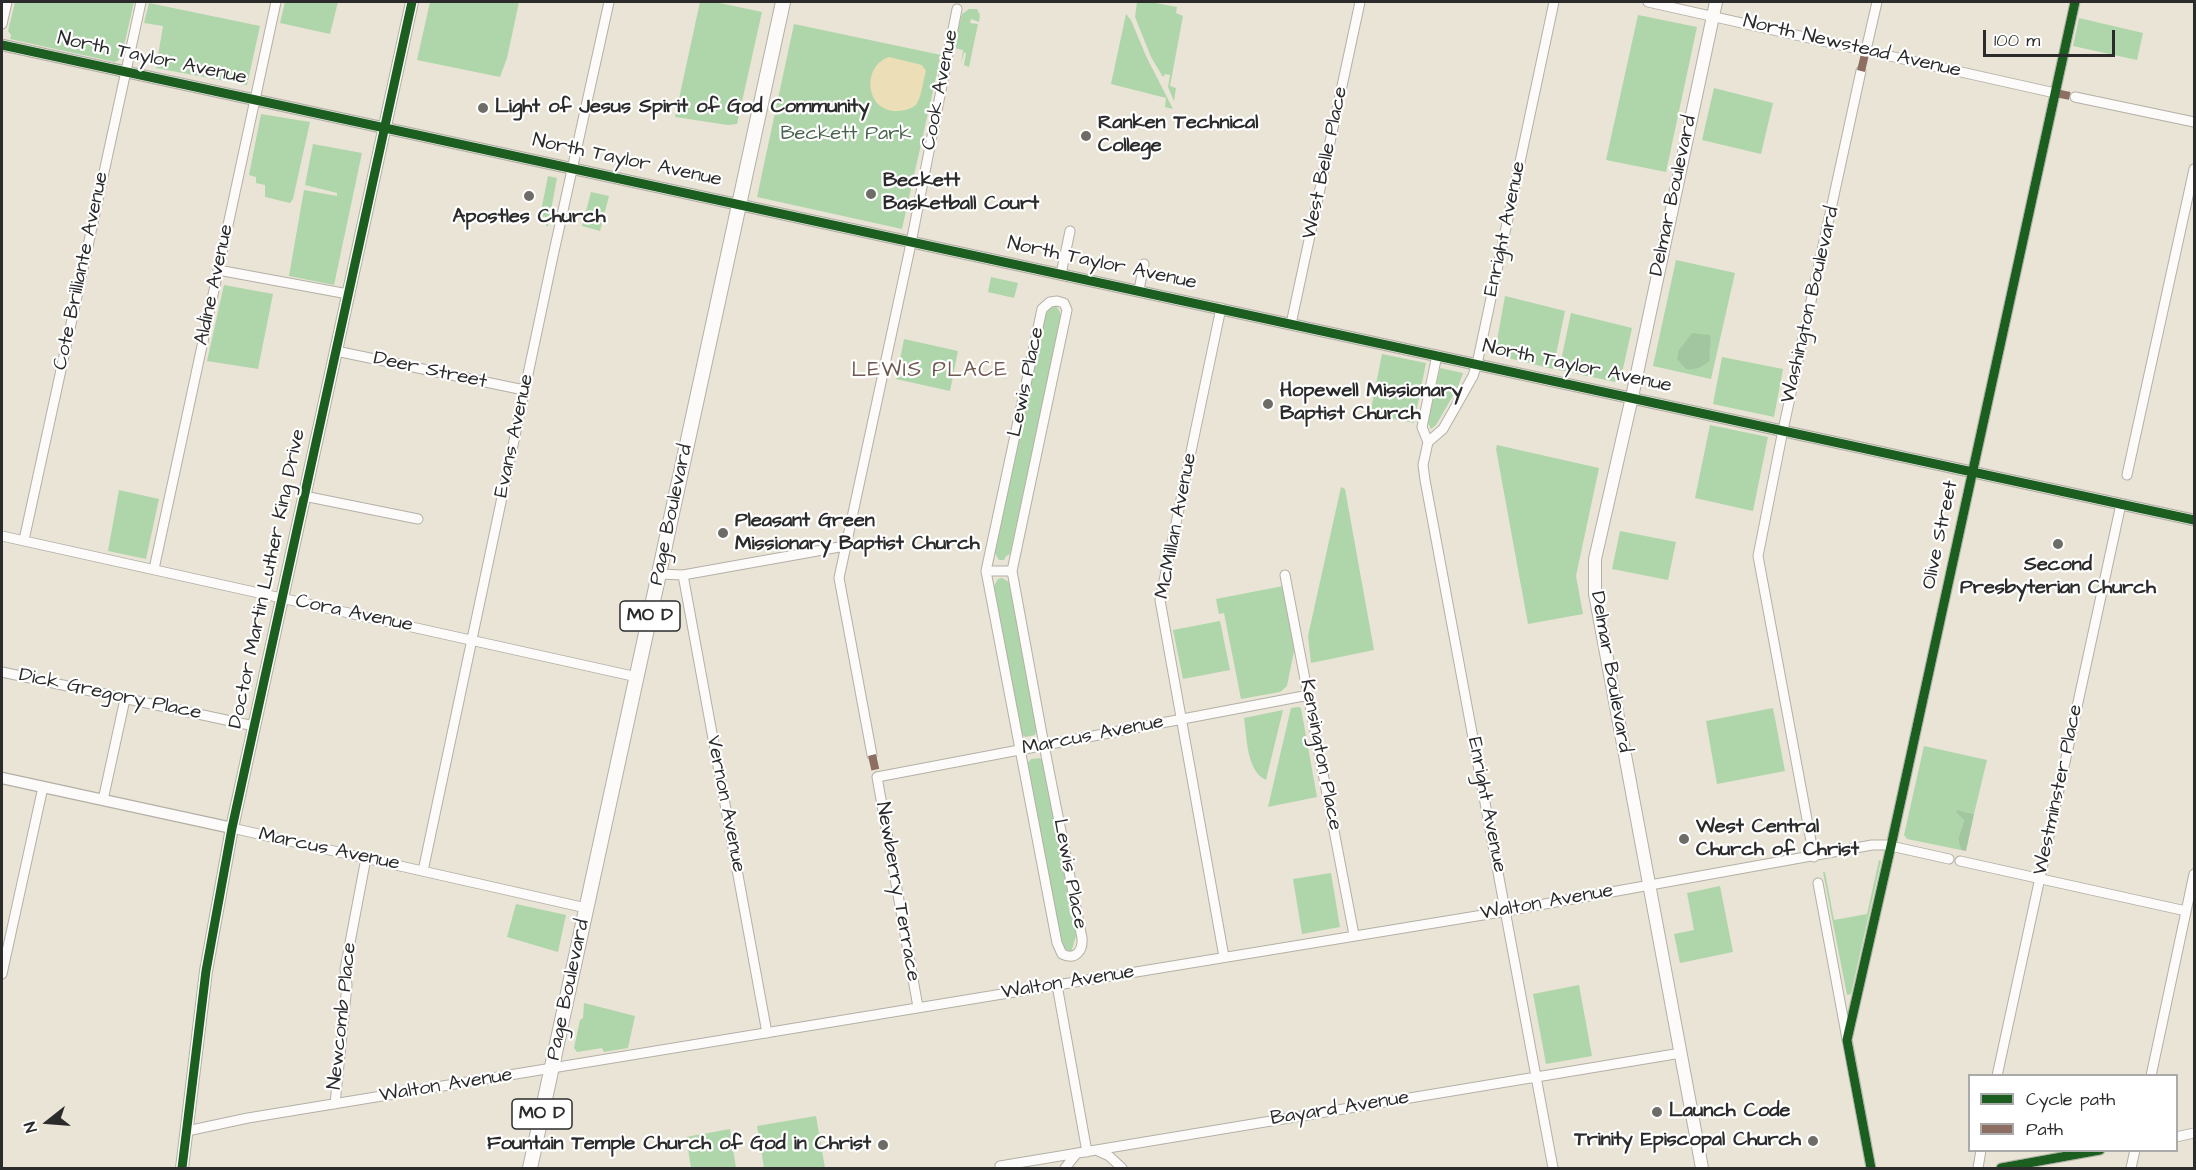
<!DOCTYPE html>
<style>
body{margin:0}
#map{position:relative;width:2196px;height:1170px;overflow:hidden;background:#e9e4d5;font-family:"Architects Daughter",sans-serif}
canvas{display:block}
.frame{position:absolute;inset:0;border:3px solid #2b2b2b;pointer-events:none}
.legend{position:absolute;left:1968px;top:1074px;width:210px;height:78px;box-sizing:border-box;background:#fff;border:2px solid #aaa;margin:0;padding:8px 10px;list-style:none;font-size:18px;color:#2b2b2b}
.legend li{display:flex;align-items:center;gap:12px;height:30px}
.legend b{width:30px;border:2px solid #aaa}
.north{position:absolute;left:18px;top:1092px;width:60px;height:60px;-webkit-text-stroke:4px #fff;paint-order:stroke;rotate:253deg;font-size:16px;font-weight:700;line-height:24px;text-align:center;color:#2b2b2b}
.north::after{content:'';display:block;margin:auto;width:21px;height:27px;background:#2b2b2b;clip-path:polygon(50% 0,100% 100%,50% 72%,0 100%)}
.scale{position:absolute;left:1983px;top:30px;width:132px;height:27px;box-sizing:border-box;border:3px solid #2b2b2b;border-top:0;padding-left:8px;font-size:18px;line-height:21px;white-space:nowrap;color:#2b2b2b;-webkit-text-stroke:4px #fff;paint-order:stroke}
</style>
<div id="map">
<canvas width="2196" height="1170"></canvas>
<div class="frame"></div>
<ul class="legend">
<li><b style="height:8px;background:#1b5e20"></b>Cycle path</li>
<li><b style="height:8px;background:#8d6e63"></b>Path</li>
</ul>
<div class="north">N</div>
<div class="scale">100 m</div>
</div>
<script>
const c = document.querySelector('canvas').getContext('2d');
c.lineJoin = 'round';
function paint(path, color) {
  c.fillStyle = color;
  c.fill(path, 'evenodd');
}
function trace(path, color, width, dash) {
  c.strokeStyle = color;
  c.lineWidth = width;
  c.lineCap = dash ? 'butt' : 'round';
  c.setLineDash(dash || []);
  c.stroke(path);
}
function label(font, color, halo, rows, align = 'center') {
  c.font = font + ' "Architects Daughter",sans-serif';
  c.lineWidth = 4.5;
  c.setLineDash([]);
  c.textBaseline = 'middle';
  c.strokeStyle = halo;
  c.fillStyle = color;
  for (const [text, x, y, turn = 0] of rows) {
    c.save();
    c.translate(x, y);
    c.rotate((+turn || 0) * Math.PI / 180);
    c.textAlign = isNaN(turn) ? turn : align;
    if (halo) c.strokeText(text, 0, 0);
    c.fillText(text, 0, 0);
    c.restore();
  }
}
const green = new Path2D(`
 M15,2H134L121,59L115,62L10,39L11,35L8,31Z
 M285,2H338L330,34L280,23Z
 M430,2H519L507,58L500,77L417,60Z
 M700,2H715L762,12L737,124L728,125L675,117Z
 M1137,2H1150L1177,7L1176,13L1183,16L1170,86L1176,88L1174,101L1168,87L1170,75L1165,74L1163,77L1151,57L1135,17Z
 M149,3L260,26L247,85L156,68L163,26L144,23Z
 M969,9H977L980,15L979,22L971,19L970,23L978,24L969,67L964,65L966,53L964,52L961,64L963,50L954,48L962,14Z
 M1126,14L1131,20L1146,56L1173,109L1165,107L1166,98L1111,84Z
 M1638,15L1697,27L1666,172L1606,160Z
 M2079,18L2143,33L2137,60L2073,46Z
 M794,24L941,55L902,229L757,197Z
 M1714,88L1773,103L1761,154L1702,140Z
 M261,114L310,122L293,199L290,203L265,197V185L256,183V177L249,175Z
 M313,144L362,153L334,285L289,276L304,190L337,196V193L305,185Z
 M548,176L557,178L548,226H546V217L540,216Z
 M591,192L609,196L600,231L582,226Z
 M1676,260L1735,273L1711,379L1653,366Z
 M991,277L1018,283L1014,298L988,292Z
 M224,285L273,294L258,369L207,361Z
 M1505,296L1565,311L1553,369L1496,355L1495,352Z
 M1056,306L1060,312L1061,319L1010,554L1006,556L1004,560H999L994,552L1045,316L1049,309Z
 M1571,313L1632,328L1620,382L1616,381L1615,382L1559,370Z
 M904,339L958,351L950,391L896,379Z
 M1382,354L1426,363L1414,423L1370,414Z
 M1722,357L1783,369L1774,417L1713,404Z
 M1440,368L1463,373L1458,387L1436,425L1431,429L1428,423Z
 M1710,425L1768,437L1753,511L1695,498Z
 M1497,445L1599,468L1576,576L1583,614L1528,624L1496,449Z
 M1341,487L1345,489L1374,650L1311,663L1308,636Z
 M119,490L159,499L146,559L108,551Z
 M1620,531L1676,542L1668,580L1612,569Z
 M1002,578L1009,582L1037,728L1035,735L1025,737L1022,734L994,586L998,579Z
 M1283,586L1295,646L1287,686L1280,692L1241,699L1224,613L1219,614L1216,599Z
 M1220,621L1230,670L1183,679L1173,630Z
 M1299,707L1301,708L1317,797L1268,807L1291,708Z
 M1773,708L1785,771L1717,784L1706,721Z
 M1283,710L1266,780C1246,771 1247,736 1244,718Z
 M1924,746L1987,760L1974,814L1958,810L1964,820L1958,839L1961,850L1907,839L1904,835Z
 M1040,758L1043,761L1076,936L1071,953L1062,946L1027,764L1031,759Z
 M1879,860L1881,861L1851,994L1847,995L1823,872H1825L1834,920L1867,914Z
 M1331,873L1340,927L1302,934L1293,879Z
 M1720,886L1733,952L1680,963L1674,934L1694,930L1687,893Z
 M516,904L566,915L558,952L507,937Z
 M1579,985L1592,1056L1546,1064L1533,994Z
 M584,1003L635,1016L628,1048L604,1052L602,1048L577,1052L574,1048L580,1020L583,1018Z
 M816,1116L825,1168H764L757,1126Z
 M730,1129L736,1168H691L686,1137Z`);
const forest = new Path2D(`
 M1692,333L1710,335C1712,344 1708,351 1710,360C1703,367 1696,370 1686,369L1677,359L1679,350Z
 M1958,810L1974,814L1966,851L1961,850L1958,839L1964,820L1956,812Z`);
const sand = new Path2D(`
 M889,57L922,65L926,71C923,80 922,95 917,103C915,107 909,109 905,110C866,119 859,67 889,57Z`);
const minor = new Path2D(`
 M1648,2L2055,93
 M2,24L7,2
 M1866,50L1877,2
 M2075,97L2194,122
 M218,270L348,294
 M1061,274L1070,231
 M1139,290L1144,264
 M1057,301L1064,303L1067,310L1012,571L1044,745L1082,938C1083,950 1076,961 1062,954L1057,943L986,571L1042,309L1050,302Z
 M1221,308L1160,600L1224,957
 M1291,324L1360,2
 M336,351L524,390
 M1437,355L1422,427L1428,442L1423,465L1425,480L1553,1168
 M1428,442L1443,429L1473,376L1477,364L1554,2
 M2127,475L2194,169
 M304,496L418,519
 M2,536L637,677
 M24,540L141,2
 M154,569L276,2
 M986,571H1012
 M659,574L683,575L845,546
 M683,575L767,1033
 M1285,575L1354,935
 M2,672L254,726
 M872,755L839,578L910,248L957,9
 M103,800L125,699
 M232,828L586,908
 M1814,857L1758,556L1783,430L1861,71
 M1960,861L2186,911
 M423,871L553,256L609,2
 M1818,883L1871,1168
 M2,974L43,787
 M1057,985L1087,1152
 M918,1007L877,777L1309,695
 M1847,1040L1891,846L2075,2
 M1997,1076L2121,504
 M2151,1076L2194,874
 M335,1104L347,985L345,969L366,858
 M187,1131L248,1118L1495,913L1872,845H1886L1949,859
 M2176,1137L2194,1133
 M1098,1151L1109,1156L1122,1168
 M1000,1166L1681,1053
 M1065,1168L1077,1153
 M1978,1168L1981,1150
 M2001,1168L2100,1150
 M2131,1168L2135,1150`);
const tertiary = new Path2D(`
 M2,45L2194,520
 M2,778L232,828`);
const secondary = new Path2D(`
 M182,1168L206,971L232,828L412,2
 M1702,1168L1595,594V559L1632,397L1716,2`);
const primary = new Path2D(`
 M530,1168L783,2`);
const quiet = new Path2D(`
 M1861,71L1866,50
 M2055,93L2075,97
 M872,755L877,777`);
const cycleway = new Path2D(`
 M2,45L2194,520
 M182,1168L206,971L232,828L412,2
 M1871,1168L1847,1040L1891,846L2075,2
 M2001,1168L2100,1150`);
const markers = [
 [483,108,6,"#6e6c66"],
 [1086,136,6,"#6e6c66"],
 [871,194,6,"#6e6c66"],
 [529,196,6,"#6e6c66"],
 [1268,404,6,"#6e6c66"],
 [723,533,6,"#6e6c66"],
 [2058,544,6,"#6e6c66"],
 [1684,839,6,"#6e6c66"],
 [1657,1112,6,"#6e6c66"],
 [1813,1141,6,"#6e6c66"],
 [883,1145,6,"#6e6c66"]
];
const shields = [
 [650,616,60],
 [542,1114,60]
];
const shieldNames = [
 ["MO D",650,616],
 ["MO D",542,1114]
];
const streetNames = [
 ["North Newstead Avenue",1852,47,13],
 ["North Taylor Avenue",152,59,12],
 ["Cook Avenue",941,90,-79],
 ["North Taylor Avenue",627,161,12],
 ["West Belle Place",1326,163,-78],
 ["Delmar Boulevard",1674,196,-78],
 ["Enright Avenue",1506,229,-78],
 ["North Taylor Avenue",1102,264,12],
 ["Cote Brilliante Avenue",82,271,-78],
 ["Aldine Avenue",215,285,-78],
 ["Washington Boulevard",1811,305,-77],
 ["North Taylor Avenue",1577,367,12],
 ["Deer Street",430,371,12],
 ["Lewis Place",1027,382,-78],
 ["Evans Avenue",515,436,-78],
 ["Page Boulevard",672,515,-78],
 ["McMillan Avenue",1177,526,-79],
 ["Olive Street",1941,535,-78],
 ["Doctor Martin Luther King Drive",268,579,-78],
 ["Cora Avenue",354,614,12],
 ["Delmar Boulevard",1610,672,80],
 ["Dick Gregory Place",110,695,12],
 ["Marcus Avenue",1093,736,-11],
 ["Kensington Place",1320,755,79],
 ["Westminster Place",2059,790,-78],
 ["Vernon Avenue",725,804,79],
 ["Enright Avenue",1486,805,79],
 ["Marcus Avenue",329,850,12],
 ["Lewis Place",1069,874,79],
 ["Newberry Terrace",897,892,80],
 ["Walton Avenue",1547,903,-10],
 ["Walton Avenue",1068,983,-9],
 ["Page Boulevard",569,990,-78],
 ["Newcomb Place",343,1016,-84],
 ["Walton Avenue",446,1086,-9],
 ["Bayard Avenue",1340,1109,-9]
];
const poiNames = [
 ["Light of Jesus Spirit of God Community",495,108],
 ["Ranken Technical",1098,124],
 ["College",1098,147],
 ["Beckett",883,182],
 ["Basketball Court",883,205],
 ["Apostles Church",529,218,"center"],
 ["Hopewell Missionary",1280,392],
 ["Baptist Church",1280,415],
 ["Pleasant Green",735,522],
 ["Missionary Baptist Church",735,545],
 ["Second",2058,566,"center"],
 ["Presbyterian Church",2058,589,"center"],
 ["West Central",1696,828],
 ["Church of Christ",1696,851],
 ["Launch Code",1669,1112],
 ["Trinity Episcopal Church",1801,1141,"right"],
 ["Fountain Temple Church of God in Christ",871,1145,"right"]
];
const parkNames = [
 ["Beckett Park",846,135]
];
const neighbourhoodNames = [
 ["LEWIS PLACE",930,372]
];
paint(green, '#afd6aa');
paint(forest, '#a2c6a0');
paint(sand, '#ecdeb7');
trace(minor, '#b4b0a7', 11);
trace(tertiary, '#b4b0a7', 13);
trace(secondary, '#b4b0a7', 14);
trace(primary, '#b4b0a7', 16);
trace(minor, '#fcfbf9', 9);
trace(tertiary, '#fcfbf9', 10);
trace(secondary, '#fcfbf9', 12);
trace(primary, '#fcfbf9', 14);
trace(quiet, '#8d6e63', 8, [15, 8]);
trace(cycleway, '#1b5e20', 9);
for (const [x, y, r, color] of markers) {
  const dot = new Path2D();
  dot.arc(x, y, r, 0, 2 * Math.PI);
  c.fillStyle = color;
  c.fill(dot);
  trace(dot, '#fff', 2);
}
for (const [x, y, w] of shields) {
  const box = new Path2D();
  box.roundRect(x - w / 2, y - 15, w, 30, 4.5);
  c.fillStyle = '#fff';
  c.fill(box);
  trace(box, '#2b2b2b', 1.5);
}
label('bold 18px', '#2b2b2b', null, shieldNames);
label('20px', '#2b2b2b', '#fff', streetNames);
label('bold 20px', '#2b2b2b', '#fff', poiNames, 'left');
label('20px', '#48634b', '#fff', parkNames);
c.letterSpacing = '1.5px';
label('21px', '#6f5852', '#fff', neighbourhoodNames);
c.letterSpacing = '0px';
</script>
